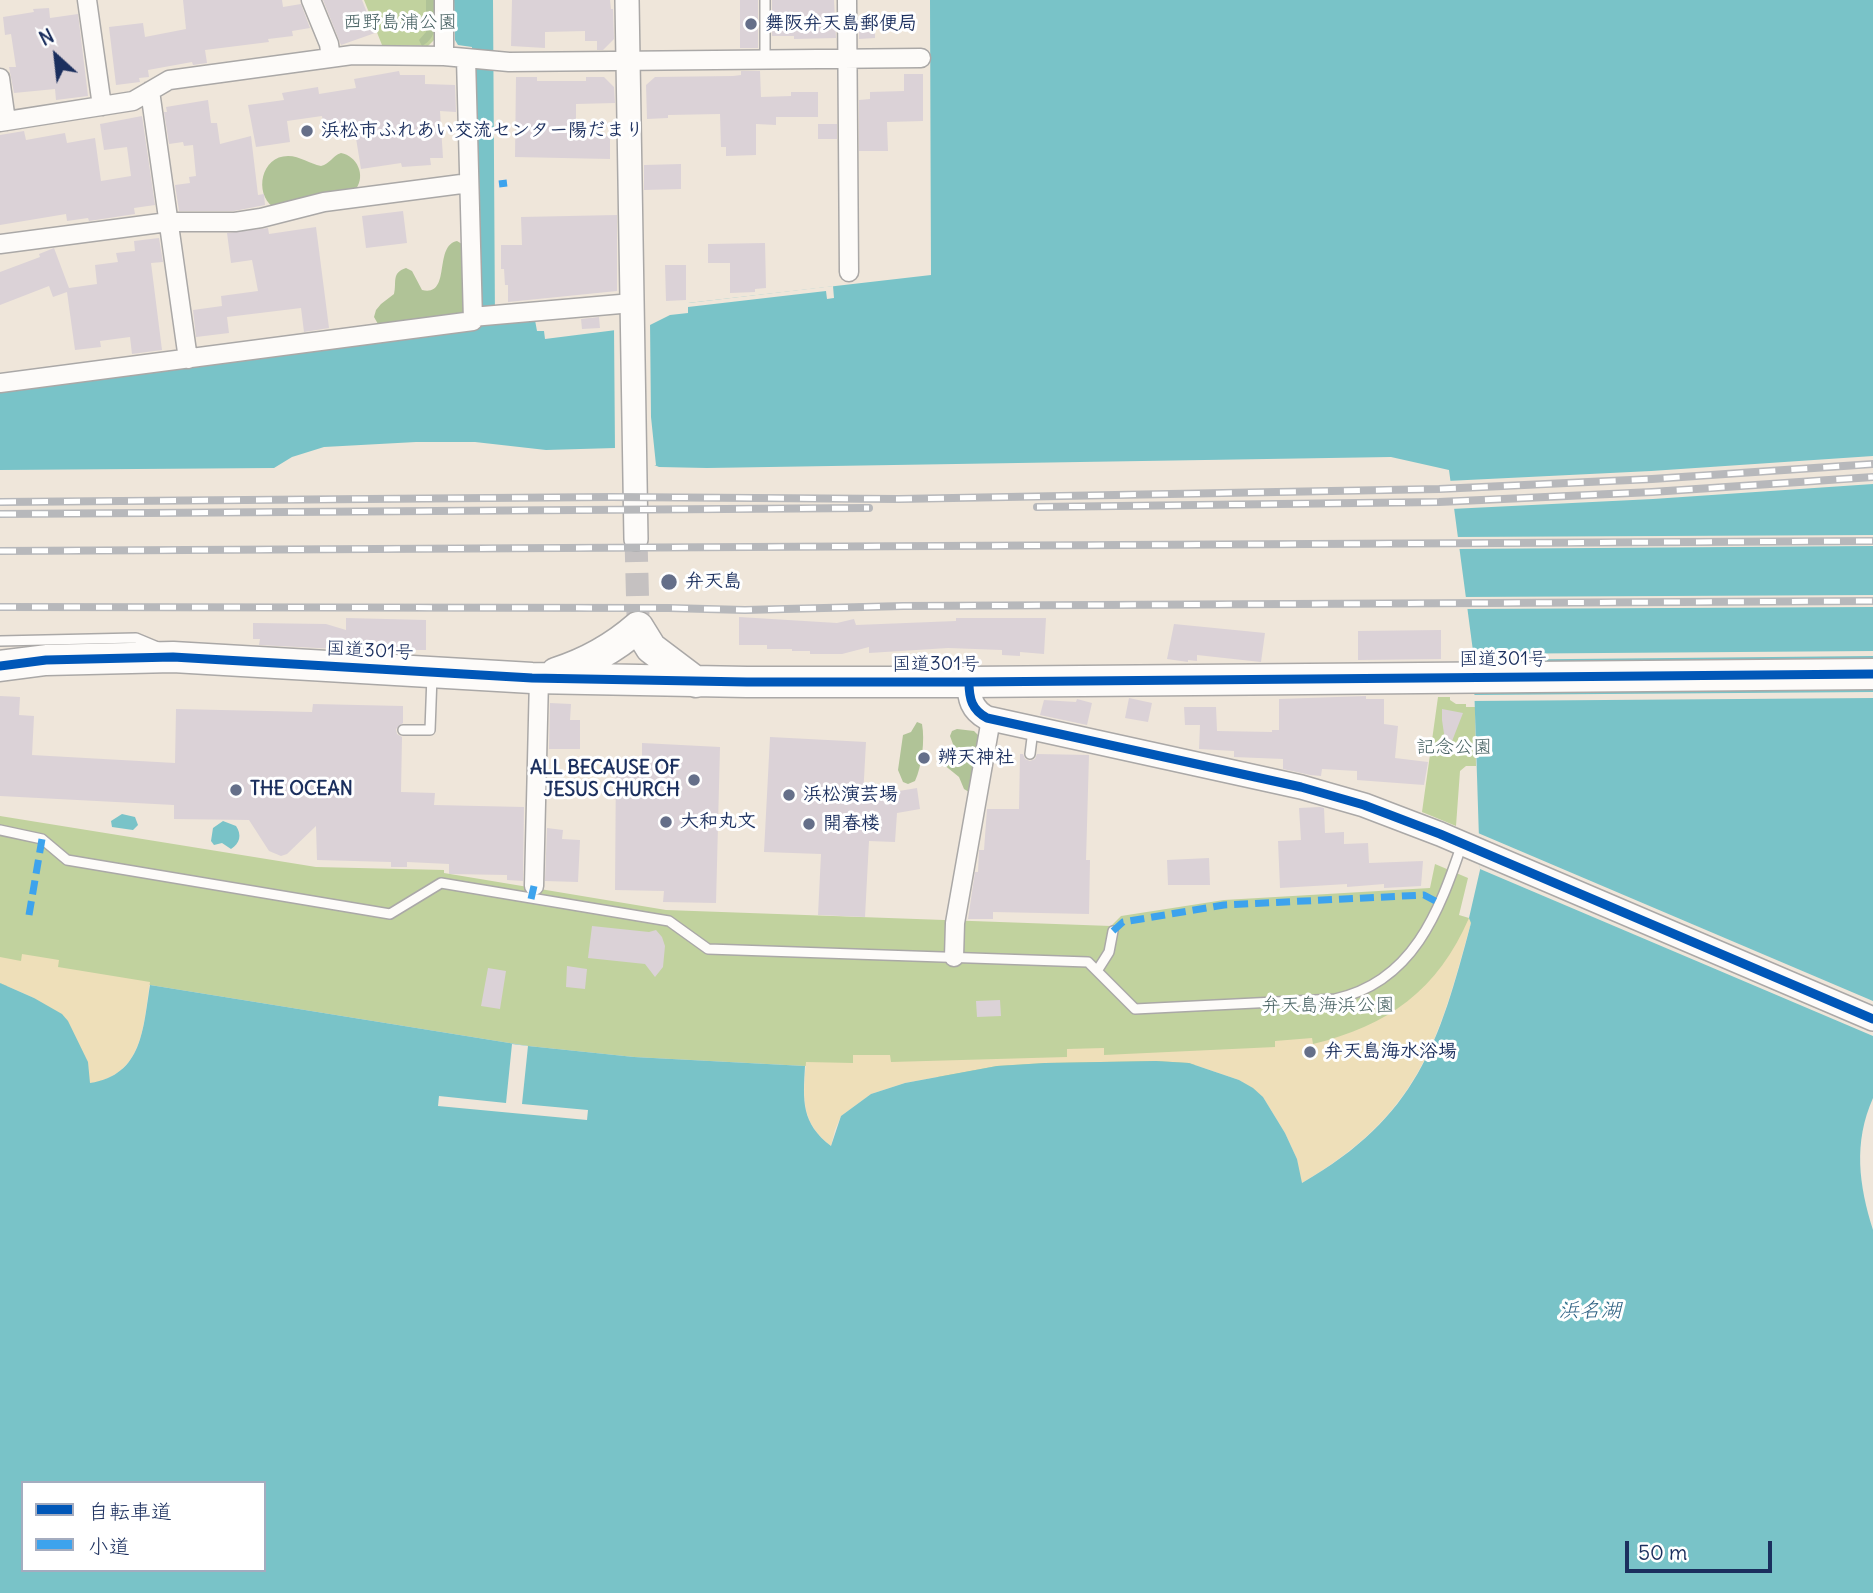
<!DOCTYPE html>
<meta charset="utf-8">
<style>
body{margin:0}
#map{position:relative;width:1873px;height:1593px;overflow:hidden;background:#efe6da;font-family:Delius,"Klee One",sans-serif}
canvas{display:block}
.legend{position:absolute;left:21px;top:1481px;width:245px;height:91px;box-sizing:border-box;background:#fff;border:2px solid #a4acbf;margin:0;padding:9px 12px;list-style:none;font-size:21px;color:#1b2f5e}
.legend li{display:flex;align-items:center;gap:14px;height:35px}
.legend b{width:35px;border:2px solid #a4acbf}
.north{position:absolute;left:21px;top:21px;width:70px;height:70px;-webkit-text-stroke:5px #fff;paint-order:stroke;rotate:333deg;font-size:19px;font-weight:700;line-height:28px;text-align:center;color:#1b2f5e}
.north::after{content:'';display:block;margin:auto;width:24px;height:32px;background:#1b2f5e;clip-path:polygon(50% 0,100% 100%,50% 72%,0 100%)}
.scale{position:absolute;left:1625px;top:1541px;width:147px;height:32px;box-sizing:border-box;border:4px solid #1b2f5e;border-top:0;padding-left:9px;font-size:21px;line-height:24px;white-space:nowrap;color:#1b2f5e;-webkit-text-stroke:5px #fff;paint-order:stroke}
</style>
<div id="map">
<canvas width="1873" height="1593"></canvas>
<ul class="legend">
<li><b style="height:9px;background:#0057b8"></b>自転車道</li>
<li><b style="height:9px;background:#3da3ed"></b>小道</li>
</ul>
<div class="north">N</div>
<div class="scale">50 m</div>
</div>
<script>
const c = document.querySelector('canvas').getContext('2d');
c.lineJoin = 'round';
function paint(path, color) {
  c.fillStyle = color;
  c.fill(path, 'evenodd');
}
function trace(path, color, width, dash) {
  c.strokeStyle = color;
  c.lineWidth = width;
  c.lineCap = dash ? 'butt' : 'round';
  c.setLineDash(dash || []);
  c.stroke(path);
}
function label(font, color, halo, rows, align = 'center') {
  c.font = font + ' Delius,"Klee One",sans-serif';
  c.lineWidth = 6;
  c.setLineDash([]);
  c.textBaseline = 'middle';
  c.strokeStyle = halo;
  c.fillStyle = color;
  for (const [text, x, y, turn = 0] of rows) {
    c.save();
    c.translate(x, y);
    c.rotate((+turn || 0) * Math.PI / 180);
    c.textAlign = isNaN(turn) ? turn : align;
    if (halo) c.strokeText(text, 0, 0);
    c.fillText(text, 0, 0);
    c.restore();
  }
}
const green = new Path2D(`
 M364,0H435V39L428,46L382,45Z
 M1438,697H1450V700L1456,704H1466V707H1475L1476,766H1466L1460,771L1456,826L1422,812Z
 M0,816L316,867L444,870V873L666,910L1111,926L1121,916L1224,900L1430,888L1435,864L1468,878L1459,915L1469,918L1471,922L1429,1054L939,1077L805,1066L634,1057L528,1046L150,985L6,986L0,983Z`);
const forest = new Path2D(`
 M426,0H435C435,18 440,36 422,46L419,40L426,32Z
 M341,153C357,156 366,175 356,189L273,207C254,193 261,156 288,156C300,156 310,164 321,166C330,164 332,156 341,153Z
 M457,241L462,244L464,250V311L459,316L384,326L378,324L374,317L376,310L381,304L394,294C397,282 391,273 406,268L412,271L422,290C452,297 433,246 457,241Z
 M917,722L922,724C925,740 922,766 915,781L908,784L903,782L898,770L903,735L911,732Z
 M957,729L974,731L980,737L969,792L964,789L959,777L943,764L945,760L957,755L950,736L952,731Z`);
const sand = new Path2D(`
 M1469,918L1471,922C1438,1046 1416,1117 1300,1184L1297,1159L1285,1133L1263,1097L1239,1080L1189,1063L1156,1061L1045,1063L997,1066L905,1083L871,1094L841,1116L835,1130L831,1146C800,1122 803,1098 806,1062L853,1063V1055H890L891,1062L1067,1057V1049L1104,1048V1055L1275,1047V1041L1312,1038L1313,1044C1388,1026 1438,990 1469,918Z
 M22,954L59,960L58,967L150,982C143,1027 144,1074 89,1084L34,998L0,983V957L21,961Z`);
const water = new Path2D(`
 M454,0H493L495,323L535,320L537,331H544L545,339L648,326L670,315L688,313V303L931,275L930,0H1873V1098C1853,1143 1859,1185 1873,1230V1593H0V983L34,998L62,1014L68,1021L88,1062L90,1083C143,1075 143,1028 150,985L528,1046L634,1057L805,1066C803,1101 801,1123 831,1146L841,1116L871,1094L905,1083L997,1066L1045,1063L1156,1061L1189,1063L1239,1080L1253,1088L1263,1097L1285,1133L1297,1159L1302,1183C1417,1117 1439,1044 1471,923L1469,918L1480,870L1473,651L1449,470L1391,457L707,468L659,467L615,448L546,450L475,442H416L324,447L292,457L274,468L0,470V390L479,329L472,47L458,45L455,40ZM23,1483H264V1570H23Z
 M122,814L135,817L138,825L133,830L112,827L111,821Z
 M223,821L236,826C242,835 240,843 231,849L222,843L214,845L211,841L213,828Z`);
const pier = new Path2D(`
 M833,286L834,298L827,299L826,291L688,307V303Z
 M650,321L651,417L656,465H647L615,452L614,327Z
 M1873,456V484L1653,499L1451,509L1447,481L1651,471Z
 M1873,535V546L1456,549L1454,537Z
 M1873,595V607L1464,609L1462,597Z
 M1873,651V656L1470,660L1469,654Z
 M1873,692V698L1471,701V695Z
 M1478,833L1873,1001V1036L1480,869Z
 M512,1044L528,1046L522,1104L588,1110L587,1120L438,1106L439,1096L506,1103Z`);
const building = new Path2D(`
 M183,0H282L283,7L301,4L310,28L292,31L293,36L268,39L269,42L205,50L207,63L193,65L192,62L148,70L149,77L139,78L140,82L116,85L109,27L143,23L145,37L186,29Z
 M323,0H362L375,33L341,45Z
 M512,0H610L611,9H613L614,39L603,50H597V41H585V31L545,32V48L511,46Z
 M740,0H758V48H740Z
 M772,0H834L836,38L794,39V36H772Z
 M49,8L50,18L78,14L88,96L56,100L55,89L14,93L9,67H16L11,34L5,35L3,17L34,12L33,9Z
 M859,22H875V38L859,39Z
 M399,71L400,75H425V84L455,85L456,112L440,111L443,158H430L431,165L402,167L401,163L361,169L355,132L325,136L322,116L287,121L290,142L256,147L248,105L284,100L282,93L318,87L319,94L356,88L354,79Z
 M741,71H760L761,97L791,96V92H818V117H776V125L756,124V155L726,156V147H721L720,114L668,115V118L647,119L646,85L655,77L733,76L741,75Z
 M904,74H923V121L887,122L888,151H859V100L870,99V92L904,91Z
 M516,77H537V81H586V77H604L614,87L615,103L576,104V137L610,136V159L515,157Z
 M208,100L211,123H217L220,144L251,136L258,195L264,194L265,205L234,211H179L175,185L190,183L189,177L196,176L193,145L184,146L183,142L169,144L164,112H167L166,107Z
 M142,116L155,205L134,208L135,214L89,221L88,218L67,221L66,214L0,225V135L24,131L26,140L65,133L67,143L95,138L101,181L131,176L127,147L104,150L100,124Z
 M818,124H837V139H818Z
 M681,164V189L644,190V165Z
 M403,211L407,243L366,248L362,216Z
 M617,215V291L508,302V285H505L504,269H501V245H522L521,217Z
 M316,227L329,328L304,332L301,308L227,317L229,333L196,337L193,310L222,306L221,296L258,291L252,260L231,263L227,233L268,228L269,234Z
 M159,238L163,262L151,263L162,350L132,354L130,337L100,341L101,347L75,350L67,292L53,297L49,286L0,305V272L40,257L39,254L54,248L69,288L97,284L95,265L118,262L116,253L135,251L134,241Z
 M765,243L766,288L755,289V292L730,293V263H708V244Z
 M665,265H686V300L666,301Z
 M599,317L600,328L582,329L581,319Z
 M739,617L837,623L854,619L856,625L956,621V618H1046L1044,654L1020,652V656L1002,655V650L948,648L869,653V647L842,654H810V651H792V649H767V645H739Z
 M346,618L426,620V650H357L259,645L260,639H253V623L326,624L346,630Z
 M1174,624L1265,633L1261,662L1197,655V661L1188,660V662L1167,659Z
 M1441,630V659L1358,660V631Z
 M0,696L20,697L19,715L34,716L32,755L175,763L176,709L312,712L313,704L403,706V723L396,729L397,734L402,737L401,792L435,793L434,805L524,807L523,881L507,880V875L449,874V864L407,862V867H391V862L317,860L316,826L287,854L281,856L269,851L249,820L174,819V805L0,796Z
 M1366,696V699H1384V724L1398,726L1395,758L1428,762L1424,785L1357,780V771L1322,769L1321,776L1310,775L1283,769V759L1234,757V751L1199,749L1200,725H1185L1184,707H1216L1217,731L1272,732V730H1279V699Z
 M1129,698L1152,703L1148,722L1125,718Z
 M1077,699L1092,703L1087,725L1040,715L1044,700L1076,702Z
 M550,703L571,704L570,720H580V749H549Z
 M1442,709L1463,713L1447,754L1442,720Z
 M770,737L866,742L863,797L917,788L920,809L897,813L895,842L869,841L865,917L818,915L821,854L764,852Z
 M642,743L720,747L716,903L663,902L664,891L615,890L616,760L642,761Z
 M1020,754H1023L1025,759L1030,761L1035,759L1037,754L1089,755L1086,860H1090L1089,914L993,912V919H968L975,872H978L979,850H984L987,809H1019Z
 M1320,807L1324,808L1325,833L1344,832V844L1368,843L1369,863L1423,861L1421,886L1384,888V884L1347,887V884L1280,888L1278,841L1301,840L1299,808Z
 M547,828L563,830L562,839L580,840L578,882L545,881Z
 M1209,858L1210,885H1168L1167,860Z
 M592,926L649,932L656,930L662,937L665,946L663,967L655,977L645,964L588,958Z
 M567,966L587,969L585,989L566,987Z
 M488,968L506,971L500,1009L481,1006Z
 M1000,1000L1001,1016L977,1017L976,1001Z`);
const tertiaryTunnel = new Path2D(`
 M636,539L638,615`);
const service = new Path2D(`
 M765,0V60
 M0,641L136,638L160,648
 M403,730H430L432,676
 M1030,754L1033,730
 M0,830L42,839L67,860L390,914L441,883L669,921L708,949L1088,962L1135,1009L1335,999C1413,982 1439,912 1462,844
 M1097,971L1109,952L1113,931`);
const minor = new Path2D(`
 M87,0L102,106
 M311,0L329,44L331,58
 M444,0V56
 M847,0L849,272
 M0,78L6,121
 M150,91L188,359
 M0,122L133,101L169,80L352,55L444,56L509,62L921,58
 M0,244L168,222H235L261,218L324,202L469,183
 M472,317L632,303
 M0,383L473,321L466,58
 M534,886L539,678
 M954,957L955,923L991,719`);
const tertiary = new Path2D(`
 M627,0L636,539
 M969,682C969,699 972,710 987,718L1301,787L1364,805L1440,834L1873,1019`);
const trunk = new Path2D(`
 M0,666L46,660L173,657L532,678L747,682H969L1873,674
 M556,673C587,663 614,648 638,627L651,648L696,682`);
const rail = new Path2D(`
 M0,502L611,497L899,499L1439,489L1652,479L1873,464
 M1037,507L1439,502L1652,492L1873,477
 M0,514L869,508
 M0,551L1873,541
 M0,607L669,608L745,610L903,606L1873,601`);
const quiet = new Path2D(`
 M499,184L507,183
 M531,899L534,886
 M29,915L42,839
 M1113,931L1123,922L1224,905L1424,895L1441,904`);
const cycleway = new Path2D(`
 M0,666L46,660L173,657L532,678L747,682H969L1873,674
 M969,682C969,699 972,710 987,718L1301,787L1364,805L1440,834L1873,1019`);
const markers = [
 [751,24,7,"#656f89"],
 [307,131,7,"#656f89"],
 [669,582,9,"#656f89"],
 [924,758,7,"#656f89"],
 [694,780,7,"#656f89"],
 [236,790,7,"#656f89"],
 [789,795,7,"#656f89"],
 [666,822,7,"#656f89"],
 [809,824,7,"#656f89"],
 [1310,1052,7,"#656f89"]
];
const parkNames = [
 ["西野島浦公園",400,23],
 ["記念公園",1454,748],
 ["弁天島海浜公園",1328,1006]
];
const poiNames = [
 ["舞阪弁天島郵便局",765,24],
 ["浜松市ふれあい交流センター陽だまり",321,131],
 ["弁天島",685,582],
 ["辨天神社",938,758],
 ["ALL BECAUSE OF",680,769,"right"],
 ["JESUS CHURCH",680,791,"right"],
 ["THE OCEAN",250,790],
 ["浜松演芸場",803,795],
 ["大和丸文",680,822],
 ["開春楼",823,824],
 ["弁天島海水浴場",1324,1052]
];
const streetNames = [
 ["国道301号",370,651,3],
 ["国道301号",1503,660],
 ["国道301号",936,665]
];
const waterNames = [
 ["浜名湖",1590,1311]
];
paint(green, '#c1d29e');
paint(forest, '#b0c397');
paint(sand, '#eedfb9');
paint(water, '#79c3c8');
paint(pier, '#efe6da');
paint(building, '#dbd2d7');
trace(tertiaryTunnel, '#c5c1c1', 23, [23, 11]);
trace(service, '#aaa8a7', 12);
trace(minor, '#aaa8a7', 21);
trace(tertiary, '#aaa8a7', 26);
trace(trunk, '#aaa8a7', 33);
trace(service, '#fdfbf9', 9);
trace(minor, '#fdfbf9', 18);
trace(tertiary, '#fdfbf9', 23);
trace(trunk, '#fdfbf9', 30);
trace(rail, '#b7b8bb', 8);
trace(rail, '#fff', 5, [16]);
trace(quiet, '#3da3ed', 7, [14, 7]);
trace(cycleway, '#0057b8', 9);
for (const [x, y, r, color] of markers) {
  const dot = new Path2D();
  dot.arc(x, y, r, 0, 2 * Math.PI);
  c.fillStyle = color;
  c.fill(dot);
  trace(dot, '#fff', 2.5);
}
label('19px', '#486263', '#fff', parkNames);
label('bold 19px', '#1b2f5e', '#fff', poiNames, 'left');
label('19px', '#1b2f5e', '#fff', streetNames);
label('italic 21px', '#2a5e80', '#fff', waterNames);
</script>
